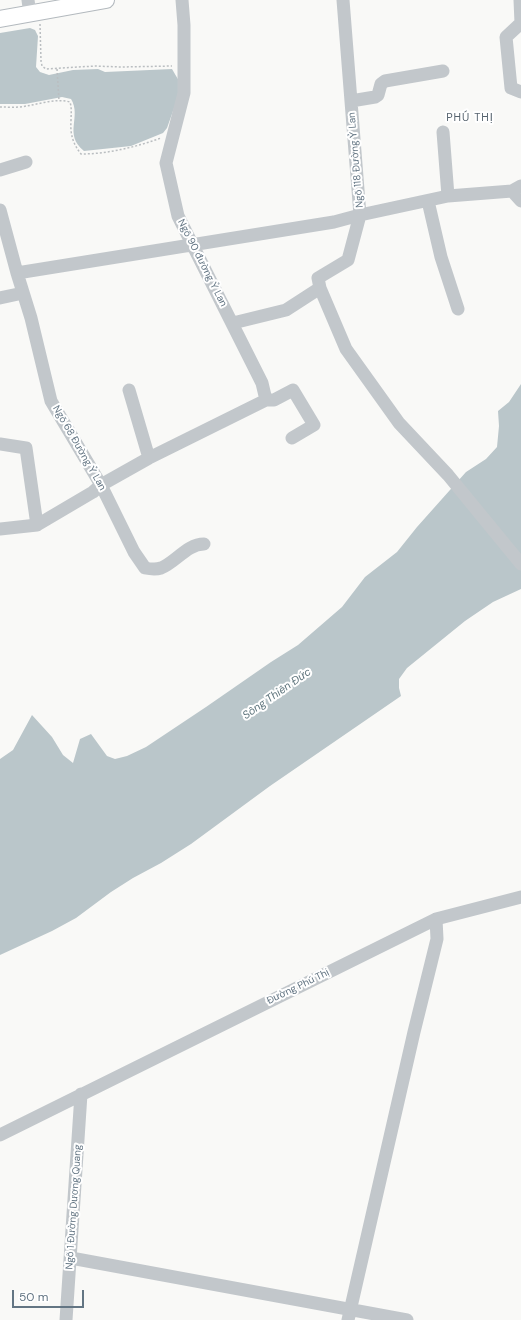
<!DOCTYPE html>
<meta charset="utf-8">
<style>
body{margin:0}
#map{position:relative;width:521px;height:1320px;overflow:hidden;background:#f9f9f7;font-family:"DM Sans",sans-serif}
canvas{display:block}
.scale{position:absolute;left:12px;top:1290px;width:72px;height:18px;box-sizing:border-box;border:2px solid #637583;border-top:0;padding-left:5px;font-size:12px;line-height:14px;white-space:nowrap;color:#637583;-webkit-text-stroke:3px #fff;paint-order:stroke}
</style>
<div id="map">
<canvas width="521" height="1320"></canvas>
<div class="scale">50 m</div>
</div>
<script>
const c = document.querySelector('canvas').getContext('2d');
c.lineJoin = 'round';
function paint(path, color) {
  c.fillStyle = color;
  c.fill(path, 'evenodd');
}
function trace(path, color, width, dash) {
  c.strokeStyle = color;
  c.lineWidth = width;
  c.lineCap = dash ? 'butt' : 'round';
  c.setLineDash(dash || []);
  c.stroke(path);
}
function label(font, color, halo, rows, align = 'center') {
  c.font = font + ' "DM Sans",sans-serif';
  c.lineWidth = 4;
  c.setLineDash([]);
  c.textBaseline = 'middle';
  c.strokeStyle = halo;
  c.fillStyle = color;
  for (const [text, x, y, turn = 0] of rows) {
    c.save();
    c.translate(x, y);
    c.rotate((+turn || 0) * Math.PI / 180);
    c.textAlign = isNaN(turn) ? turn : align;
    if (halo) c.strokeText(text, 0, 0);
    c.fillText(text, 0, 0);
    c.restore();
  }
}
const water = new Path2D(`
 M30,28L35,30L38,36L36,67L40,72L49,75L73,70L98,69L105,72L172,69L179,81L178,97L167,128L163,133L131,146L84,151C63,134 82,117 71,99L62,97L25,104H0V33Z
 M521,384V589L493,602L465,621L407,668L399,679V688L401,696L270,786L191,844L161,863L133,878L111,892L76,918L52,931L0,955V759L13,750L32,715L52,737L63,755L73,763L80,739L91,734L107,756L115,759L127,756L146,747L206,707L271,662L298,645L342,607L365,577L397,552L417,527L466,472L486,459L497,447L499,426L498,411L509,402Z`);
const path = new Path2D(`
 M40,24L41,61L42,66L46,69L95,66L121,67L172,66
 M57,69L59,101
 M0,107C8,107 17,108 26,106C40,104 56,98 70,102C72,109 71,114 71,121C70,134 73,144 81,154C108,154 136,147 161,138`);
const minor = new Path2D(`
 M28,0L30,14
 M182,0L184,25V93L166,163L178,216L262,383L266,400
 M343,0L360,215L348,260L318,278L320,288L346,349L399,423L448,475L521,564
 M520,0L521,23L506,37L511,88L521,92
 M351,101L375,97L378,95L381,84L385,81L443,71
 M443,132L448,196
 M0,170L26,162
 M512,191L521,201
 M428,201L441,257L458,309
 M0,210L17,273L31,318L51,401L101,485L134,552L145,568C150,569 155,570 161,568C176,562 187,544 204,544
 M17,273L334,222L360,215L448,196L512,191L521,186
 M0,298L23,293
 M233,323L286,310L320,288
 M129,390L149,458
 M0,444L26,448L37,525
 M0,529L37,525L93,492L101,485L149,458L266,400H274L293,390L314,425L292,438
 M0,1135L436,919L521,897
 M71,1258L407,1320
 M66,1320L81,1094
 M348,1320L414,1032L437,939L436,919`);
const major = new Path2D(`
 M0,19L106,0`);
const streetNames = [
 ["Ngõ 118 Đường Ỷ Lan",356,160,-95],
 ["Ngõ 90 đường Ỷ Lan",202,263,63],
 ["Ngõ 68 Đường Ỷ Lan",79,448,60],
 ["Đường Phú Thị",298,987,-26],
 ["Ngõ 1 Đường Dương Quang",74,1207,-86]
];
const neighbourhoodNames = [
 ["PHÚ THỊ",470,118]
];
const waterNames = [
 ["Sông Thiên Đức",277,694,-35]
];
paint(water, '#bac6ca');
trace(major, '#b3b9be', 18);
trace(path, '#babec1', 1.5, [2, 2]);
trace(minor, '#c2c7cb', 13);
trace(major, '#fff', 16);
label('10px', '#637583', '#fff', streetNames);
c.letterSpacing = '1px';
label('11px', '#56636e', '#fff', neighbourhoodNames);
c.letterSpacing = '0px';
label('italic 11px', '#5e747c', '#fff', waterNames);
</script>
